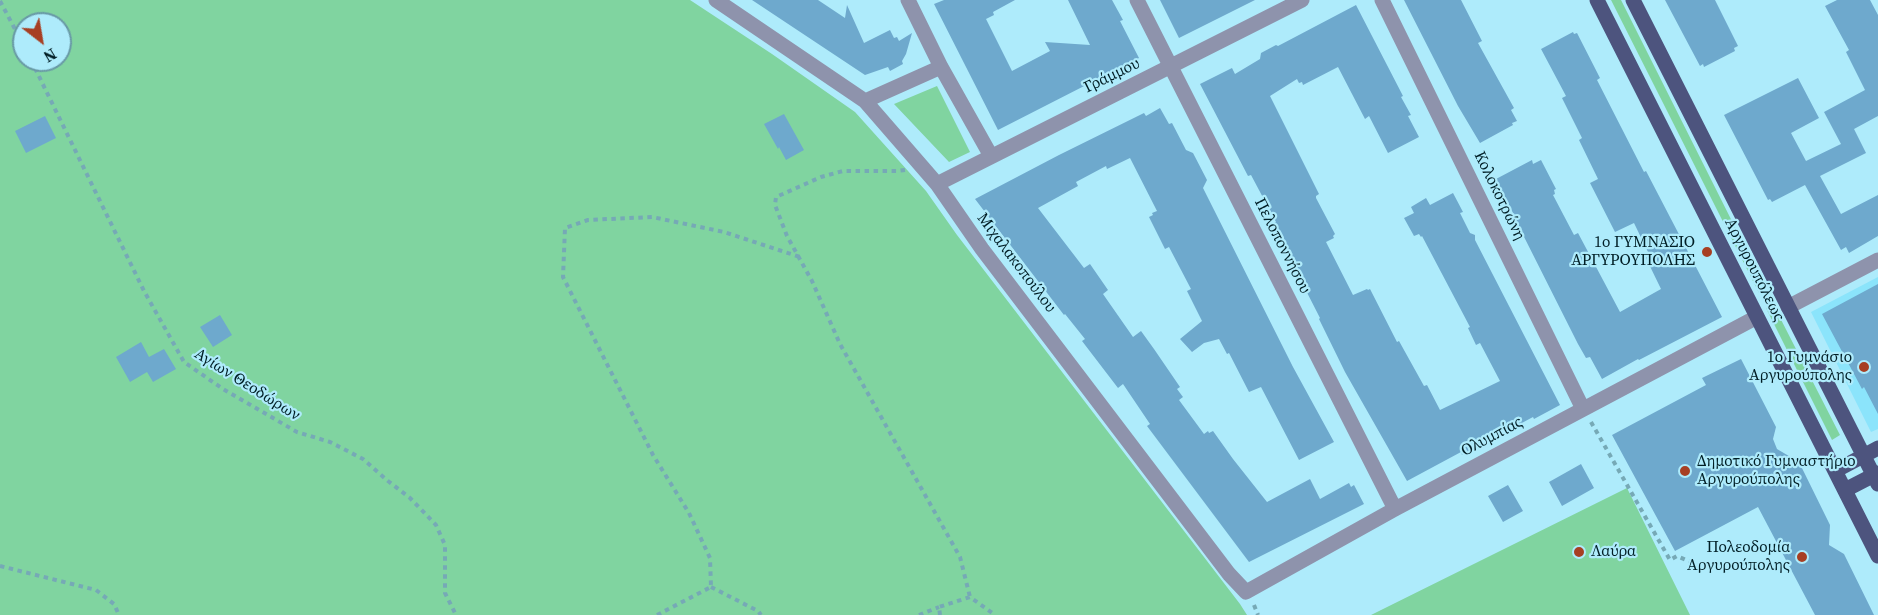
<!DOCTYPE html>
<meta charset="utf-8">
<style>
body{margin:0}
#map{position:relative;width:1878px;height:615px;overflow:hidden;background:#aeebfb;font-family:"Source Serif 4",serif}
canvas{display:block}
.north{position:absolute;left:12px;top:12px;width:60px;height:60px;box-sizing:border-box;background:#aeebfb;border:2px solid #6899a5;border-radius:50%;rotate:149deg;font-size:16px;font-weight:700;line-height:24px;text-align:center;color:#001e25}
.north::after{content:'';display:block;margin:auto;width:21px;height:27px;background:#a73f23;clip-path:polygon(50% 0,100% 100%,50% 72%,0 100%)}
</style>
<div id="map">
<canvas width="1878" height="615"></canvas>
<div class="north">N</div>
</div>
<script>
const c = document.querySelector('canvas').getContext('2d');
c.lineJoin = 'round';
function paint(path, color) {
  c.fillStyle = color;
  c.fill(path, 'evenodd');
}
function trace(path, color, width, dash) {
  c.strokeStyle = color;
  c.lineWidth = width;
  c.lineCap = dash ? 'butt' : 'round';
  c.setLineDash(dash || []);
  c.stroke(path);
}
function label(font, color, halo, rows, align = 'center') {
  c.font = font + ' "Source Serif 4",serif';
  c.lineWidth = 4.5;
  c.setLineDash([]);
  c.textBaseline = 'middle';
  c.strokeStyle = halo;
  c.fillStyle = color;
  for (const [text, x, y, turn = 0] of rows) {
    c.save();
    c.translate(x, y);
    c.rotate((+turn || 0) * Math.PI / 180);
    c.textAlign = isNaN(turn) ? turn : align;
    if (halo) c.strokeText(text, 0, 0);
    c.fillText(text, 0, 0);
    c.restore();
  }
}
const built = new Path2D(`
 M1878,277V429L1871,432L1811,312Z`);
const green = new Path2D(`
 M0,0H690L772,54L855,112L926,191L957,235L1240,604L1247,615H0ZM24,24H60V60H24Z
 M1611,0H1621L1766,289L1759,293Z
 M937,86L970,152L949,162L894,104Z
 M1773,304L1840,435L1832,440L1766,308Z
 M1627,488L1690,615H1371Z`);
const building = new Path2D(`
 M752,0H818L845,18L847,5L864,43L890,30L894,38L897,37L899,41L912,33L906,54L902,61L903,64L890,71L888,67L865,75Z
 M944,0H1015L993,12L994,15L986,19L1012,71L1050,51L1045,42L1090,45L1068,0H1112L1123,20L1120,21L1139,58L998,130L934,4Z
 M1160,0H1255L1179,38Z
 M1404,0H1461L1482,41L1478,43L1514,108L1511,110L1517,121L1512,123L1513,125L1480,143L1458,106Z
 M1665,0H1715L1738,46L1734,48L1735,51L1704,67L1703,64L1700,66Z
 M1837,0H1870L1878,15V116L1854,129L1866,153L1820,176L1841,214L1878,195V236L1849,253L1846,247L1841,250L1805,185L1772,202L1770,199L1768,200L1724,115L1798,78L1819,118L1791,133L1806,161L1841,144L1824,112L1865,90L1846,52L1849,50L1825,6Z
 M1356,5L1403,96L1401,97L1411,115L1408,116L1419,137L1388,153L1369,116L1365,119L1338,67L1303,85L1302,82L1299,83L1297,79L1270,96L1319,194L1316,196V198L1335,234L1333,236L1334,238L1326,242L1353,295L1367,289L1368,290L1370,289L1397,342L1399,341L1424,386L1427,385L1440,410L1500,381L1480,343L1476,345L1468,328L1470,327L1422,236L1421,237L1419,234L1414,236L1404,218L1414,213L1411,207L1426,198L1430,205L1453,193L1463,212L1460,213L1470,233L1475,235V240L1560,405L1534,419L1533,417L1462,455L1461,452L1407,481L1345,372L1319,319L1320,318L1272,224L1276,222L1251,175L1248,176L1200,84L1232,68L1235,74L1260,59L1261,53L1276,45L1278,46Z
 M1573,32L1574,34L1577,33L1600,78L1597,80L1644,172L1646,171L1722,317L1639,360L1638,359L1602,379L1590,357L1586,358L1578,344L1513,215H1514L1496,179L1532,160L1533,164L1541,160L1556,189L1554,190L1555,194L1553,195L1574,235L1578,233L1620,312L1661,289L1644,254L1648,252L1634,223L1615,232L1590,183L1598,179L1579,140L1582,138L1562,98L1566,96L1541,49Z
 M1160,108L1169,124L1172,123L1186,150L1193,153L1207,180L1203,188L1293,367L1334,442L1299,460L1261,387L1249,392L1229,353L1227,354L1219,339L1204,343L1192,352L1180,339L1202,321L1187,291L1191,289L1169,247L1165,249L1149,217L1153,215L1152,213L1157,211L1130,158L1107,169L1106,166L1076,182L1078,186L1038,208L1084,268L1090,264L1108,290L1103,294L1133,337L1141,331L1154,349L1180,387L1177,389L1183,397L1179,400L1204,434L1208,431L1209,433L1213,431L1233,459L1267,502L1310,479L1320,499L1349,483L1351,487L1354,485L1364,504L1249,562L1147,426L1150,424L1123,384L1118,388L1082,341L1085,339L1065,314L1064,315L975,199L1059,155L1144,113L1146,116Z
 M784,114L804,150L786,160L779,147L778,149L764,124Z
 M45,116L56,138L26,153L15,131Z
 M1878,284V414L1864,387L1862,389L1822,314Z
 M220,315L232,335L213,347L200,327Z
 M141,342L149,357L164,349L176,369L153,382L147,372L130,382L116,357Z
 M1741,359L1776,427L1773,439L1777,449L1799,462L1830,525L1829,545L1844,554L1874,615H1815L1758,507L1675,551L1612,435L1706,385L1702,378Z
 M1581,464L1594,488L1562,506L1549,482Z
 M1508,485L1523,511L1503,522L1488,496Z`);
const path = new Path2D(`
 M0,1L24,46
 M31,60L144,291L184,362L223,389L297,432L330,442L363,459L388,481L410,498L436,525L445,545V593L456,615
 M905,170L897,171H843L821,177L776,197L775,205L787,236L812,281L840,344L960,557L970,597
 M1591,422L1670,560L1677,556L1705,568
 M0,566L96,590L114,604L119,615
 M711,587L758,611L761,615
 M1254,605L1258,615
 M657,615L711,587L710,558L689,513L653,455L563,277L565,228L588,220L652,217L724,232L800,257
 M919,615L939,607
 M940,615L939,607L970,597L995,615`);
const minor = new Path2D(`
 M716,0L865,101L937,184L982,249L1229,574L1246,592L1395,509L1757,317
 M908,0L941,67L991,156
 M1137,0L1395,509
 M1382,0L1583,409
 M865,101L941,67
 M937,184L1302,0
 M1788,307L1878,260`);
const major = new Path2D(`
 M1597,0L1878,556
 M1633,0L1878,484
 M1835,471L1878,448
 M1845,490L1878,473`);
const markers = [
 [1707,252,6,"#a73f23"],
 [1864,367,6,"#a73f23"],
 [1685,471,6,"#a73f23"],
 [1579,552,6,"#a73f23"],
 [1802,557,6,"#a73f23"]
];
const streetNames = [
 ["Γράμμου",1112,76,-26],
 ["Κολοκοτρώνη",1499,196,64],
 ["Πελοποννήσου",1282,246,63],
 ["Μιχαλακοπούλου",1016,263,53],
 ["Αργυρουπόλεως",1754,270,63],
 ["Αγίων Θεοδώρων",247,385,32],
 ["Ολυμπίας",1492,437,-28]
];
const poiNames = [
 ["1ο ΓΥΜΝΑΣΙΟ",1695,243],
 ["ΑΡΓΥΡΟΥΠΟΛΗΣ",1695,261],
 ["1ο Γυμνάσιο",1852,358],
 ["Αργυρούπολης",1852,376],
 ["Δημοτικό Γυμναστήριο",1697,462,"left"],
 ["Αργυρούπολης",1697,480,"left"],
 ["Πολεοδομία",1790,548],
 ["Αργυρούπολης",1790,566],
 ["Λαύρα",1591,552,"left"]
];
paint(built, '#8be4fb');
paint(green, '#80d4a0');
paint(building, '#6ea9cd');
trace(path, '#76a9b6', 4, [4.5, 4.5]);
trace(minor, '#8e93ac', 15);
trace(major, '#4d547e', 15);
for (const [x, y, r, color] of markers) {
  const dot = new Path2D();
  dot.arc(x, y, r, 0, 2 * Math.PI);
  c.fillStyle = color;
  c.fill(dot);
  trace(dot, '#aeebfb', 2);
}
label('16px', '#001e25', '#aeebfb', streetNames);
label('16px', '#001e25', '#aeebfb', poiNames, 'right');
</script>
